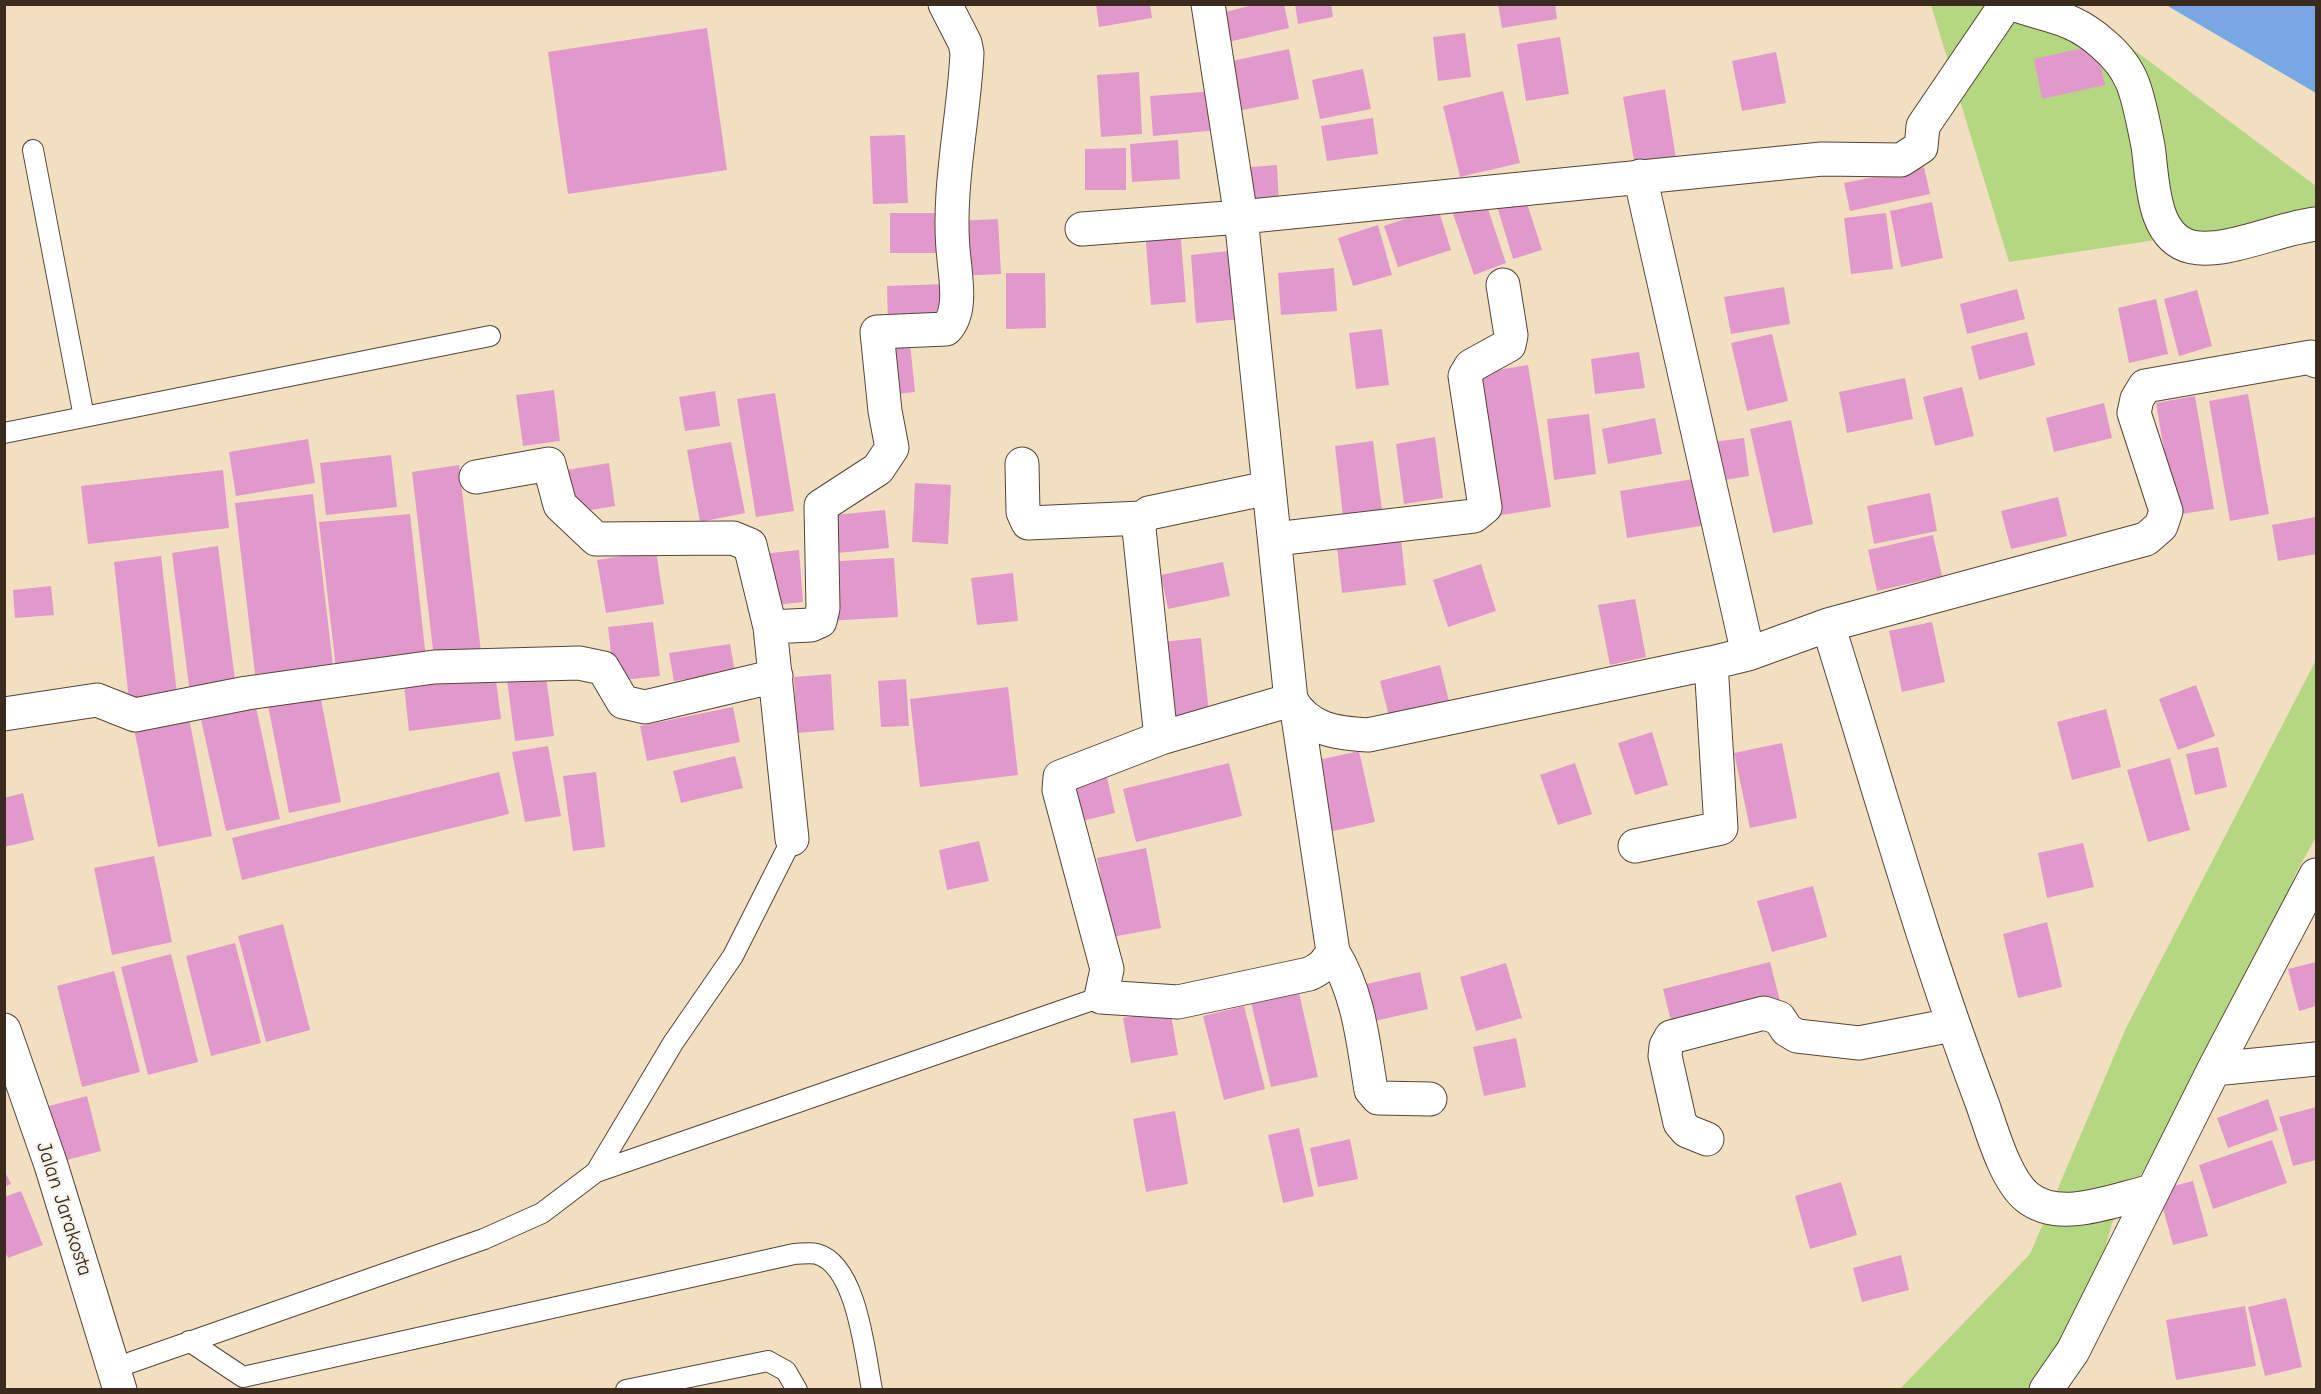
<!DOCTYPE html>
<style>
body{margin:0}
#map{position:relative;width:2321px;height:1394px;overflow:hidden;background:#f2dfc2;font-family:"Comic Neue",sans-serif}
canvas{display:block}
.frame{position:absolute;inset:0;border:6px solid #3b2a1e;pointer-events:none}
</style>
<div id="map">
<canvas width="2321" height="1394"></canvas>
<div class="frame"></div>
</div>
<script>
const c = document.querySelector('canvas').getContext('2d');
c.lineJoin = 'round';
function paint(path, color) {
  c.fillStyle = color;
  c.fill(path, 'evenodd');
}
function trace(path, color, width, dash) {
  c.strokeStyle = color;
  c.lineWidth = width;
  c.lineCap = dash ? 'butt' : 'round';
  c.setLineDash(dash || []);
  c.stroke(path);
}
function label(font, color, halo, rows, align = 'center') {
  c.font = font + ' "Comic Neue",sans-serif';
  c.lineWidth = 4.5;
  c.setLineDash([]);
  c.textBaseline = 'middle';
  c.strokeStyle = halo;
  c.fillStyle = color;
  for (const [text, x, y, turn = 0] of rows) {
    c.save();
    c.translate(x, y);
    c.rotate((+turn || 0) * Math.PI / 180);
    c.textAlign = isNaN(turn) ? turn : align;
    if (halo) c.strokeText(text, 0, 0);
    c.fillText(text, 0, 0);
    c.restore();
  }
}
const green = new Path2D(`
 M1931,5H2074L2316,186V216L2009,262Z
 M2316,660V837L2297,871L2224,1036L2112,1223L2084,1329L2047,1389L1899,1390L2030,1254L2126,1028Z`);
const water = new Path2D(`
 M2166,5H2316V93Z`);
const building = new Path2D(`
 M1096,4H1150L1152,18L1099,27Z
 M1257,4H1284L1289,28L1224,43L1217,14Z
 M1295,4H1331L1333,17L1298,24Z
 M1498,4H1555L1557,19L1502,28Z
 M707,28L727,170L568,194L548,52Z
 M1465,33L1471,77L1438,81L1433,37Z
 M1560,37L1569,94L1526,101L1517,44Z
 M2096,45L2105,85L2042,99L2034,59Z
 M1289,49L1299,99L1237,111L1227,62Z
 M1776,52L1786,103L1742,111L1732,61Z
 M1363,69L1371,109L1320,119L1312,80Z
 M1139,72L1142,134L1101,137L1097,75Z
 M1665,89L1676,159L1635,166L1623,97Z
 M1216,91L1219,130L1153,136L1150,96Z
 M1503,91L1520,163L1460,177L1443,106Z
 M1373,118L1378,154L1327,161L1321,126Z
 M905,135L908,203L873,204L870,136Z
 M1178,140L1180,179L1132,182L1130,144Z
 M1126,148V190H1085V149Z
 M1277,165L1279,203L1242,205L1239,168Z
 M1924,167L1930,194L1850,211L1844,183Z
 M1483,194L1506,263L1474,275L1450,205Z
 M1524,194L1542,250L1513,259L1496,203Z
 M1932,202L1943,258L1901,267L1890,211Z
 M1438,208L1451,250L1398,267L1384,226Z
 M890,213H943V253H890Z
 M1886,213L1893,269L1851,274L1844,218Z
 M998,219L1001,274L957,276L954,221Z
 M1378,225L1392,275L1353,286L1338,238Z
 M1180,228L1186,302L1151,305L1145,231Z
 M1237,250L1242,319L1196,323L1191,255Z
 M1334,268L1337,311L1281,315L1278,273Z
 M1006,273H1045L1046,328L1006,329Z
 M946,284V323L888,325L887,286Z
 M1784,287L1790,324L1731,334L1724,297Z
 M2017,289L2025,319L1967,334L1960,304Z
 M2197,290L2212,346L2179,356L2164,299Z
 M2156,299L2168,354L2129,363L2118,308Z
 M1382,329L1389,385L1356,389L1349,333Z
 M2027,332L2035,365L1979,380L1971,346Z
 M909,333L915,392L887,395L880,336Z
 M1772,334L1788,401L1747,411L1731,343Z
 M1639,352L1645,388L1595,394L1591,359Z
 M1528,365L1551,507L1496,516L1472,374Z
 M1905,378L1913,419L1847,433L1839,392Z
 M1962,387L1974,436L1935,446L1923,397Z
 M554,390L560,441L523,446L516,395Z
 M715,391L720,426L685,431L679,397Z
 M775,393L794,511L756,517L737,399Z
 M2248,394L2269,514L2230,521L2209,401Z
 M2195,396L2214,509L2175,515L2156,403Z
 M2104,403L2112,438L2054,452L2046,418Z
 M1589,414L1596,474L1554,480L1547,419Z
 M1655,418L1662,454L1608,464L1602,429Z
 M1791,420L1813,524L1773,533L1750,429Z
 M1435,437L1443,498L1404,504L1396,444Z
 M1744,438L1749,476L1719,481L1713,442Z
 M308,439L315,483L236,496L229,452Z
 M1373,441L1382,510L1343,516L1335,446Z
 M731,442L745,513L700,522L687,450Z
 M391,455L397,507L326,515L320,463Z
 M609,463L615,506L573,513L566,470Z
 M459,465L481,652L434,658L412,472Z
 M223,470L229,528L88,544L81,486Z
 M1699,478L1706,525L1627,538L1620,491Z
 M915,483L951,485L948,544L912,542Z
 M1930,493L1937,531L1874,544L1867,506Z
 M313,494L333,666L255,674L235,503Z
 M2058,497L2067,536L2011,549L2001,511Z
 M885,510L889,548L828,554L824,516Z
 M410,514L427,667L337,677L319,522Z
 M2316,517V554L2278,561L2272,525Z
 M1933,535L1942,576L1877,591L1868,550Z
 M1401,540L1406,585L1342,593L1337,548Z
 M218,546L236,688L190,694L172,553Z
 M799,550L803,602L767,606L762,554Z
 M656,551L664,604L606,613L597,560Z
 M161,556L177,694L129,700L114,562Z
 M894,558L898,617L826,621L823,562Z
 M1223,562L1230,596L1168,609L1161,575Z
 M1481,564L1496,611L1448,627L1433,580Z
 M1013,573L1018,621L977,625L971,578Z
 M51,586L54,615L15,618L13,590Z
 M1635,599L1646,657L1610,665L1598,605Z
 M653,622L660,676L614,681L608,627Z
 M1932,622L1945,682L1902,692L1889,631Z
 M1201,638L1209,713L1169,718L1161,642Z
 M730,644L735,672L674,681L669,653Z
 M1440,665L1450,705L1390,720L1380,681Z
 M495,673L501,719L409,731L404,685Z
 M831,674L834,730L797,733L794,677Z
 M546,676L554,736L515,741L507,680Z
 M906,679L909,726L881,727L878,681Z
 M318,684L341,802L289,813L266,695Z
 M2196,685L2215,736L2178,750L2159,699Z
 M1008,687L1018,775L920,787L910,699Z
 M254,698L280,819L226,831L199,711Z
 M733,707L740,742L647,761L640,726Z
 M187,708L212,836L158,847L132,719Z
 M2106,709L2121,767L2072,780L2057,722Z
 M1652,732L1668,785L1635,795L1618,743Z
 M1782,743L1797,818L1750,828L1734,753Z
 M548,746L561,816L525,822L512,752Z
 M2218,747L2227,787L2195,795L2186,754Z
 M1359,751L1375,822L1329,832L1314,761Z
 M735,756L743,788L681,803L673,771Z
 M2170,758L2190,830L2148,842L2127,770Z
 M1229,763L1242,816L1136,842L1123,789Z
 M1575,763L1592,814L1558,825L1540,775Z
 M499,772L509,814L242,880L232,838Z
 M596,772L605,847L573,851L563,776Z
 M1106,773L1115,813L1078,822L1070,781Z
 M23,793L34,840L4,847V798Z
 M979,841L989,881L947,890L939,850Z
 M2083,843L2094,887L2047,898L2038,853Z
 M1146,848L1161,928L1112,937L1097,858Z
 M154,856L172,942L112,955L94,868Z
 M1813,886L1827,937L1772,952L1757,901Z
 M2047,922L2062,987L2018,998L2003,934Z
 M283,924L310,1030L266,1042L238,936Z
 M235,943L261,1043L211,1056L186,956Z
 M171,954L198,1062L148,1075L121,967Z
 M1770,962L1780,1001L1673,1029L1663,989Z
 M2316,962V1006L2299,1011L2288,969Z
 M1506,963L1522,1018L1476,1031L1460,977Z
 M114,971L140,1072L82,1087L57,986Z
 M1420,972L1428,1009L1370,1022L1362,985Z
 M1298,988L1318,1077L1271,1087L1250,998Z
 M1244,1006L1265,1089L1224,1100L1203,1016Z
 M1170,1009L1178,1055L1131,1063L1123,1018Z
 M1516,1038L1526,1087L1484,1096L1473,1047Z
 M87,1096L101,1151L59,1162L45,1107Z
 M2268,1099L2278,1130L2228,1148L2217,1118Z
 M2316,1107V1160L2293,1166L2279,1117Z
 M1175,1111L1188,1184L1146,1192L1133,1119Z
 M1299,1128L1314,1196L1283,1203L1268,1135Z
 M1350,1139L1358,1179L1318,1187L1310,1148Z
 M2272,1140L2287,1183L2213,1209L2199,1165Z
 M4,1170L11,1184L4,1187Z
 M2193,1181L2208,1236L2173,1245L2158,1190Z
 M1841,1182L1857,1235L1810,1249L1795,1196Z
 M21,1191L43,1245L8,1258L4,1249V1197Z
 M1901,1255L1909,1290L1862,1302L1853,1268Z
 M2286,1298L2302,1367L2265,1376L2248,1307Z
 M2245,1306L2256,1366L2176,1380L2166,1320Z`);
const lane = new Path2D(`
 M33,150L84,417
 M4,433L490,336
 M596,1172L1101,997
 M189,1341L243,1377L794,1254C801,1254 810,1252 817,1254C857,1265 865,1354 872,1390
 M115,1368L484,1239L542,1213L596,1172L673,1043L733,956L792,839
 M626,1390L768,1361L786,1371L797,1390`);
const street = new Path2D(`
 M1208,4L1241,217L1291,700C1308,730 1336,733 1368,735L1711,663L1748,654L1828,625C1878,784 1922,944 1981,1100C1991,1127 2004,1178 2027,1197C2060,1224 2116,1199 2153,1191
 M2013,4C2049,17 2072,16 2103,44C2115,54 2127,69 2133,84C2140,103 2144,126 2148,146C2153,178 2151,238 2192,247C2227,254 2279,228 2316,224
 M1640,176L1748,654
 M1082,229L1241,217L1822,159L1901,160L1921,147L1923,126L2006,4
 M1022,464L1023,512L1028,523L1142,518
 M476,477L549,464L560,505L596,539L733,538L750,545L770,627
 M1275,539L1474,516L1485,507L1465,376L1471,366L1509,345L1511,335L1503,285
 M1828,625L2146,539L2161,526L2166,511L2134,413L2137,399L2145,386L2311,357L2316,361
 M1291,700L1161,738L1060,777L1059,790L1107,969L1101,997L1178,1002L1309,974C1321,969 1326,963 1333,952L1297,710
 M4,714L97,700L135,715L247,693L434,667L579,663L603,668L623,702L645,707L776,676
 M1161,738L1139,529L1142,518L1149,513L1268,488
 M792,839L770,627L811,625L820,621L823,608L821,506L878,469L892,448L885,411L877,332L946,329C962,312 956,281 954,259C946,193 964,119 967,53L965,43L945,4
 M1635,846L1721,828L1711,663
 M1333,952C1359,994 1363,1042 1371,1090L1378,1098L1430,1099
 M2214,1069L2316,1059
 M1707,1139L1687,1131L1680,1123L1665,1056L1666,1046L1671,1037L1764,1013L1779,1018L1787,1030L1797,1036L1859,1043L1952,1025
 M2046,1390L2073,1351L2214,1069L2316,875`);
const secondary = new Path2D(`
 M4,1030L51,1165L120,1390`);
const streetNames = [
 ["Jalan Jarakosta",64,1209,72]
];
paint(green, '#b4d881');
paint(water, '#77a8e2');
paint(building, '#e199cc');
trace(lane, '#564537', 22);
trace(street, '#564537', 35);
trace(secondary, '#564537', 35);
trace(lane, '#fff', 20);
trace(street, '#fff', 33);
trace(secondary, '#fff', 33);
label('21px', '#3b2a1e', '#f7f3e8', streetNames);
</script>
